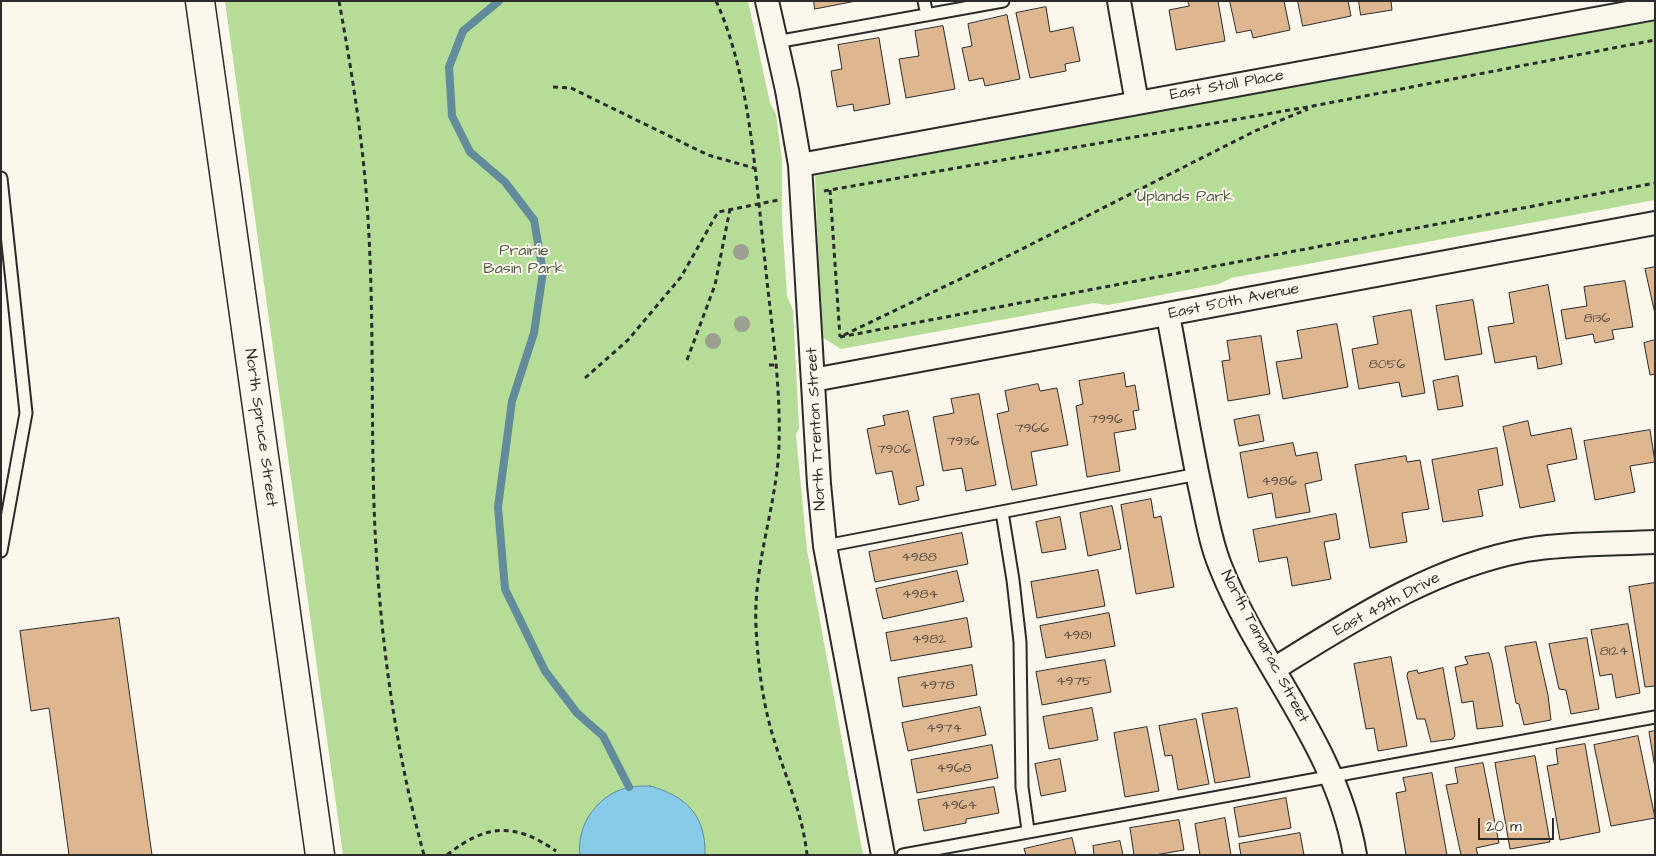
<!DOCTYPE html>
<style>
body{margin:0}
#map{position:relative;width:1656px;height:856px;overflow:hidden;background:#fbf7ec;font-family:"Architects Daughter",sans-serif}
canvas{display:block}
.frame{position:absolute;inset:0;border:2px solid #2b2b2b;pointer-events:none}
.scale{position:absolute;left:1478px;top:818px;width:76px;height:22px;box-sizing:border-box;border:2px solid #2b2b2b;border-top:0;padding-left:6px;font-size:15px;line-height:18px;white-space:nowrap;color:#2b2b2b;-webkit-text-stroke:4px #fbf7ec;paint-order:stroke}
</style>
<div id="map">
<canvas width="1656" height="856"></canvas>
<div class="frame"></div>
<div class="scale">20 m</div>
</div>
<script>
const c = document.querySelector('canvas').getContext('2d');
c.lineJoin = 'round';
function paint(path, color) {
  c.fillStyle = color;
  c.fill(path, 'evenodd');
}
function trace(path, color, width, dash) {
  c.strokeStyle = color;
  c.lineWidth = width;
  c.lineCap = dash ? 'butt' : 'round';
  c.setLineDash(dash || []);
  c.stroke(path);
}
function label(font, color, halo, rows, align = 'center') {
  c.font = font + ' "Architects Daughter",sans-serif';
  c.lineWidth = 4;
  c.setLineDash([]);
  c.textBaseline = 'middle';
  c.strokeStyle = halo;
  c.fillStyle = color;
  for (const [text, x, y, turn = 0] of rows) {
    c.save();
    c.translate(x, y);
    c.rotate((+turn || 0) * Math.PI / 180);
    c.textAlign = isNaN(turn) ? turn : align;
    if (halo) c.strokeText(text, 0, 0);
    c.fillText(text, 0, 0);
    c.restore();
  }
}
const green = new Path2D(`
 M225,1H748L770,103L776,114L782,160V219L787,296L793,310L799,428L796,435L807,550L863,855H343Z
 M1655,16V200L1231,278L1219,284L1108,305L1094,303L841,349L822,337L815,176Z`);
const water = new Path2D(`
 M650,786C686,796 706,815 705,855H580C576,824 599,793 630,787C636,786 643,786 650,786Z`);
const stream = new Path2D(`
 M499,1L463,31L449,67L452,116L470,152L505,182L534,220L543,272L534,333L512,401L498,507L505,589L545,671L577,713L603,736L629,787`);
const building = new Path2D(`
 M814,1H856L815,9Z
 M1188,1H1218L1225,41L1176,50L1169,10L1189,6Z
 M1230,1H1284L1290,30L1253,38L1251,30L1237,33Z
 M1298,1H1348L1351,16L1303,26Z
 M1359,1H1391L1392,10L1361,15Z
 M1046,7L1050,32L1073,27L1080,61L1065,64L1066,71L1030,78L1016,13Z
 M1007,15L1020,79L985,86L983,78L969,81L962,48L972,46L968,24Z
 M943,26L955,89L906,98L899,59L919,56L915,31Z
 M879,38L890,104L854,111L853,104L837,107L831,71L842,69L838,45Z
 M1655,267V314L1645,269Z
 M1625,281L1633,327L1612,330L1614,339L1595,343L1593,334L1566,339L1561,310L1587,306L1584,287Z
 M1548,285L1562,364L1538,369L1536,356L1495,363L1488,327L1514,323L1509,293Z
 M1473,300L1482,354L1445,360L1436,306Z
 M1411,310L1425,393L1402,397L1399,382L1359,389L1352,349L1378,344L1373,317Z
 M1337,324L1348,387L1283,399L1276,362L1302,358L1297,331Z
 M1261,336L1270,394L1228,401L1222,361L1230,360L1227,341Z
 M1655,340V374L1650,375L1644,343Z
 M1124,373L1126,387L1135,385L1139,410L1133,411L1136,429L1114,433L1120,471L1087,477L1076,406L1083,404L1079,381Z
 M1458,376L1463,406L1438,410L1433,381Z
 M1038,384L1040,391L1057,388L1068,445L1031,452L1037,485L1012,490L997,414L1009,411L1005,391Z
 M979,394L996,485L966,491L962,468L943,471L933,417L954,413L951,399Z
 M908,411L924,485L916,487L919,500L899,505L892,471L876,474L867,429L885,425L883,416Z
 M1259,415L1264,441L1239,446L1234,420Z
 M1528,421L1531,436L1571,428L1577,459L1547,465L1555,501L1520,508L1503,427Z
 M1650,430L1655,462L1630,466L1635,492L1595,500L1584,441Z
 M1293,443L1296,456L1317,452L1322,480L1305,484L1310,512L1276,518L1272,493L1248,498L1240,453Z
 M1497,448L1503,485L1478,490L1483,516L1443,522L1432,460Z
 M1406,456L1407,462L1420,460L1429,509L1402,513L1407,542L1370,548L1355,465Z
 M1151,499L1154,518L1161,516L1174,587L1136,594L1121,505Z
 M1112,506L1121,549L1088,556L1080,513Z
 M1336,514L1340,539L1324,542L1331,579L1292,586L1287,557L1259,562L1253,530Z
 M1060,517L1066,549L1042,553L1036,522Z
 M962,533L968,564L875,582L869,552Z
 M1098,570L1105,606L1037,618L1031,582Z
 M957,571L964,601L883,619L876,589Z
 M1655,583V686L1645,687L1629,587Z
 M1109,613L1115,646L1046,658L1040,626Z
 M119,618L152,855H69L49,708L31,711L20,631Z
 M967,618L972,647L891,661L886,633Z
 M1628,624L1640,693L1616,698L1612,674L1600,676L1591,630Z
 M1587,638L1599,709L1571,714L1566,690L1559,689L1549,644Z
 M1536,642L1548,695L1551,720L1524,725L1519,704L1516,703L1505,647Z
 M1489,653L1492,663L1503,726L1477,729L1473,701L1462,703L1455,667L1468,664L1465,657Z
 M1391,657L1407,746L1378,751L1374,728L1366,729L1354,664Z
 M1105,660L1111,692L1042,705L1036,672Z
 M972,665L977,695L903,707L898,678Z
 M1443,668L1455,735L1453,739L1431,742L1425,719H1417L1407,676L1408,672L1417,670L1418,673Z
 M980,707L986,735L908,751L902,723Z
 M1092,708L1098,740L1049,749L1043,717Z
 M1237,708L1250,777L1215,783L1202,714Z
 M1196,719L1209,784L1178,790L1172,755L1165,756L1159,726Z
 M1147,727L1159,791L1125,797L1114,733Z
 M1655,731V768L1649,732Z
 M1638,736L1655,818L1611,826L1594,745Z
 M1585,744L1600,832L1560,840L1547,766L1558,764L1556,749Z
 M992,745L998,778L917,793L911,760Z
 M1535,756L1550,842L1510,849L1495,763Z
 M1060,759L1066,791L1041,796L1035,764Z
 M1483,763L1499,843L1476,848L1478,855H1461L1446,785L1458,783L1455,768Z
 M1432,773L1447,855H1406L1396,793L1406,791L1403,778Z
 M994,787L999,813L966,819V823L924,831L918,800Z
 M1286,798L1291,828L1239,837L1234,808Z
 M1225,818L1231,855H1200L1195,824Z
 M1179,820L1184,850L1155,855H1134L1130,828Z
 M1300,833L1304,855H1241L1239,844Z
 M1072,838L1076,855H1026L1024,849Z
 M1120,841L1123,855H1094L1093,846Z`);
const path = new Path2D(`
 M339,1C352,73 364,146 368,219C374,314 371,410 374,505C378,621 393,742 424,855
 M716,1C750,74 756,181 765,262C771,322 781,384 779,445C777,506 753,564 756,626C758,667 763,707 776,746C788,783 803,816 807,855
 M553,87L571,88L708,155L754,168
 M830,190L840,337
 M824,191L1313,106L1655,40
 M844,335L1010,255L1255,131L1308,109
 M840,337L1655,183
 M687,360L715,285L730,209
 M769,365H775
 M585,378L628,340L681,277L718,212L779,200
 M447,855C486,824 514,822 556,851`);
const service = new Path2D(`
 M924,1L927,15
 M776,42L1003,1
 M1,178L26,413L1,551
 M1002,512L1013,580L1020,642L1022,787L1028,830
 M825,546L1198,474
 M903,855L1655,717`);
const minor = new Path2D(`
 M767,1L787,90L800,165L819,484L825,546L883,855
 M1119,1L1137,103
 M800,165L1655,8
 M1168,315C1179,372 1188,430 1200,487C1206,513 1210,542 1221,568C1260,666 1337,747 1355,855
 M813,380L1655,223
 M1274,669C1353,620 1433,567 1526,550C1568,543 1613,544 1655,542`);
const tertiary = new Path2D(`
 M200,1L320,855`);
const trees = [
 [741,252],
 [742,324],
 [713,341]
];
const numberNames = [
 ["8136",1597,319],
 ["8056",1387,365],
 ["7996",1106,420],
 ["7966",1032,429],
 ["7936",963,442],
 ["7906",894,450],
 ["4986",1279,482],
 ["4988",919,558],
 ["4984",920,595],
 ["4981",1077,636],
 ["4982",929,640],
 ["8124",1614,652],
 ["4975",1074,682],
 ["4978",937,686],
 ["4974",944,729],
 ["4968",954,769],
 ["4964",959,806]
];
const streetNames = [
 ["East Stoll Place",1227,86,-10],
 ["East 50th Avenue",1234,302,-11],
 ["North Spruce Street",260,428,82],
 ["North Trenton Street",817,429,-93],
 ["East 49th Drive",1387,605,-28],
 ["North Tamarac Street",1264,647,62]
];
const parkNames = [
 ["Uplands Park",1185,198],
 ["Prairie",524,252],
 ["Basin Park",524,270]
];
paint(green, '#b6dd98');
paint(water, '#87cbe8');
trace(water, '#628b9c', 1);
trace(stream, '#628b9c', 8);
paint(building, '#deb68f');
trace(building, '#2b2b2b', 1);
trace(service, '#2b2b2b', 15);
trace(minor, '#2b2b2b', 26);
trace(tertiary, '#2b2b2b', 31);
trace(path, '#2b2b2b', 3, [5, 4]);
trace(service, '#fbf7ec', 11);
trace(minor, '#fbf7ec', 22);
trace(tertiary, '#fbf7ec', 28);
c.fillStyle = '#9ca091';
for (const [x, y] of trees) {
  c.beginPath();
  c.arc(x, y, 8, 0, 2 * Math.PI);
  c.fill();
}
label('14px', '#584e44', null, numberNames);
label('16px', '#2b2b2b', '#fbf7ec', streetNames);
label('16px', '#4e5846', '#fbf7ec', parkNames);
</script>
